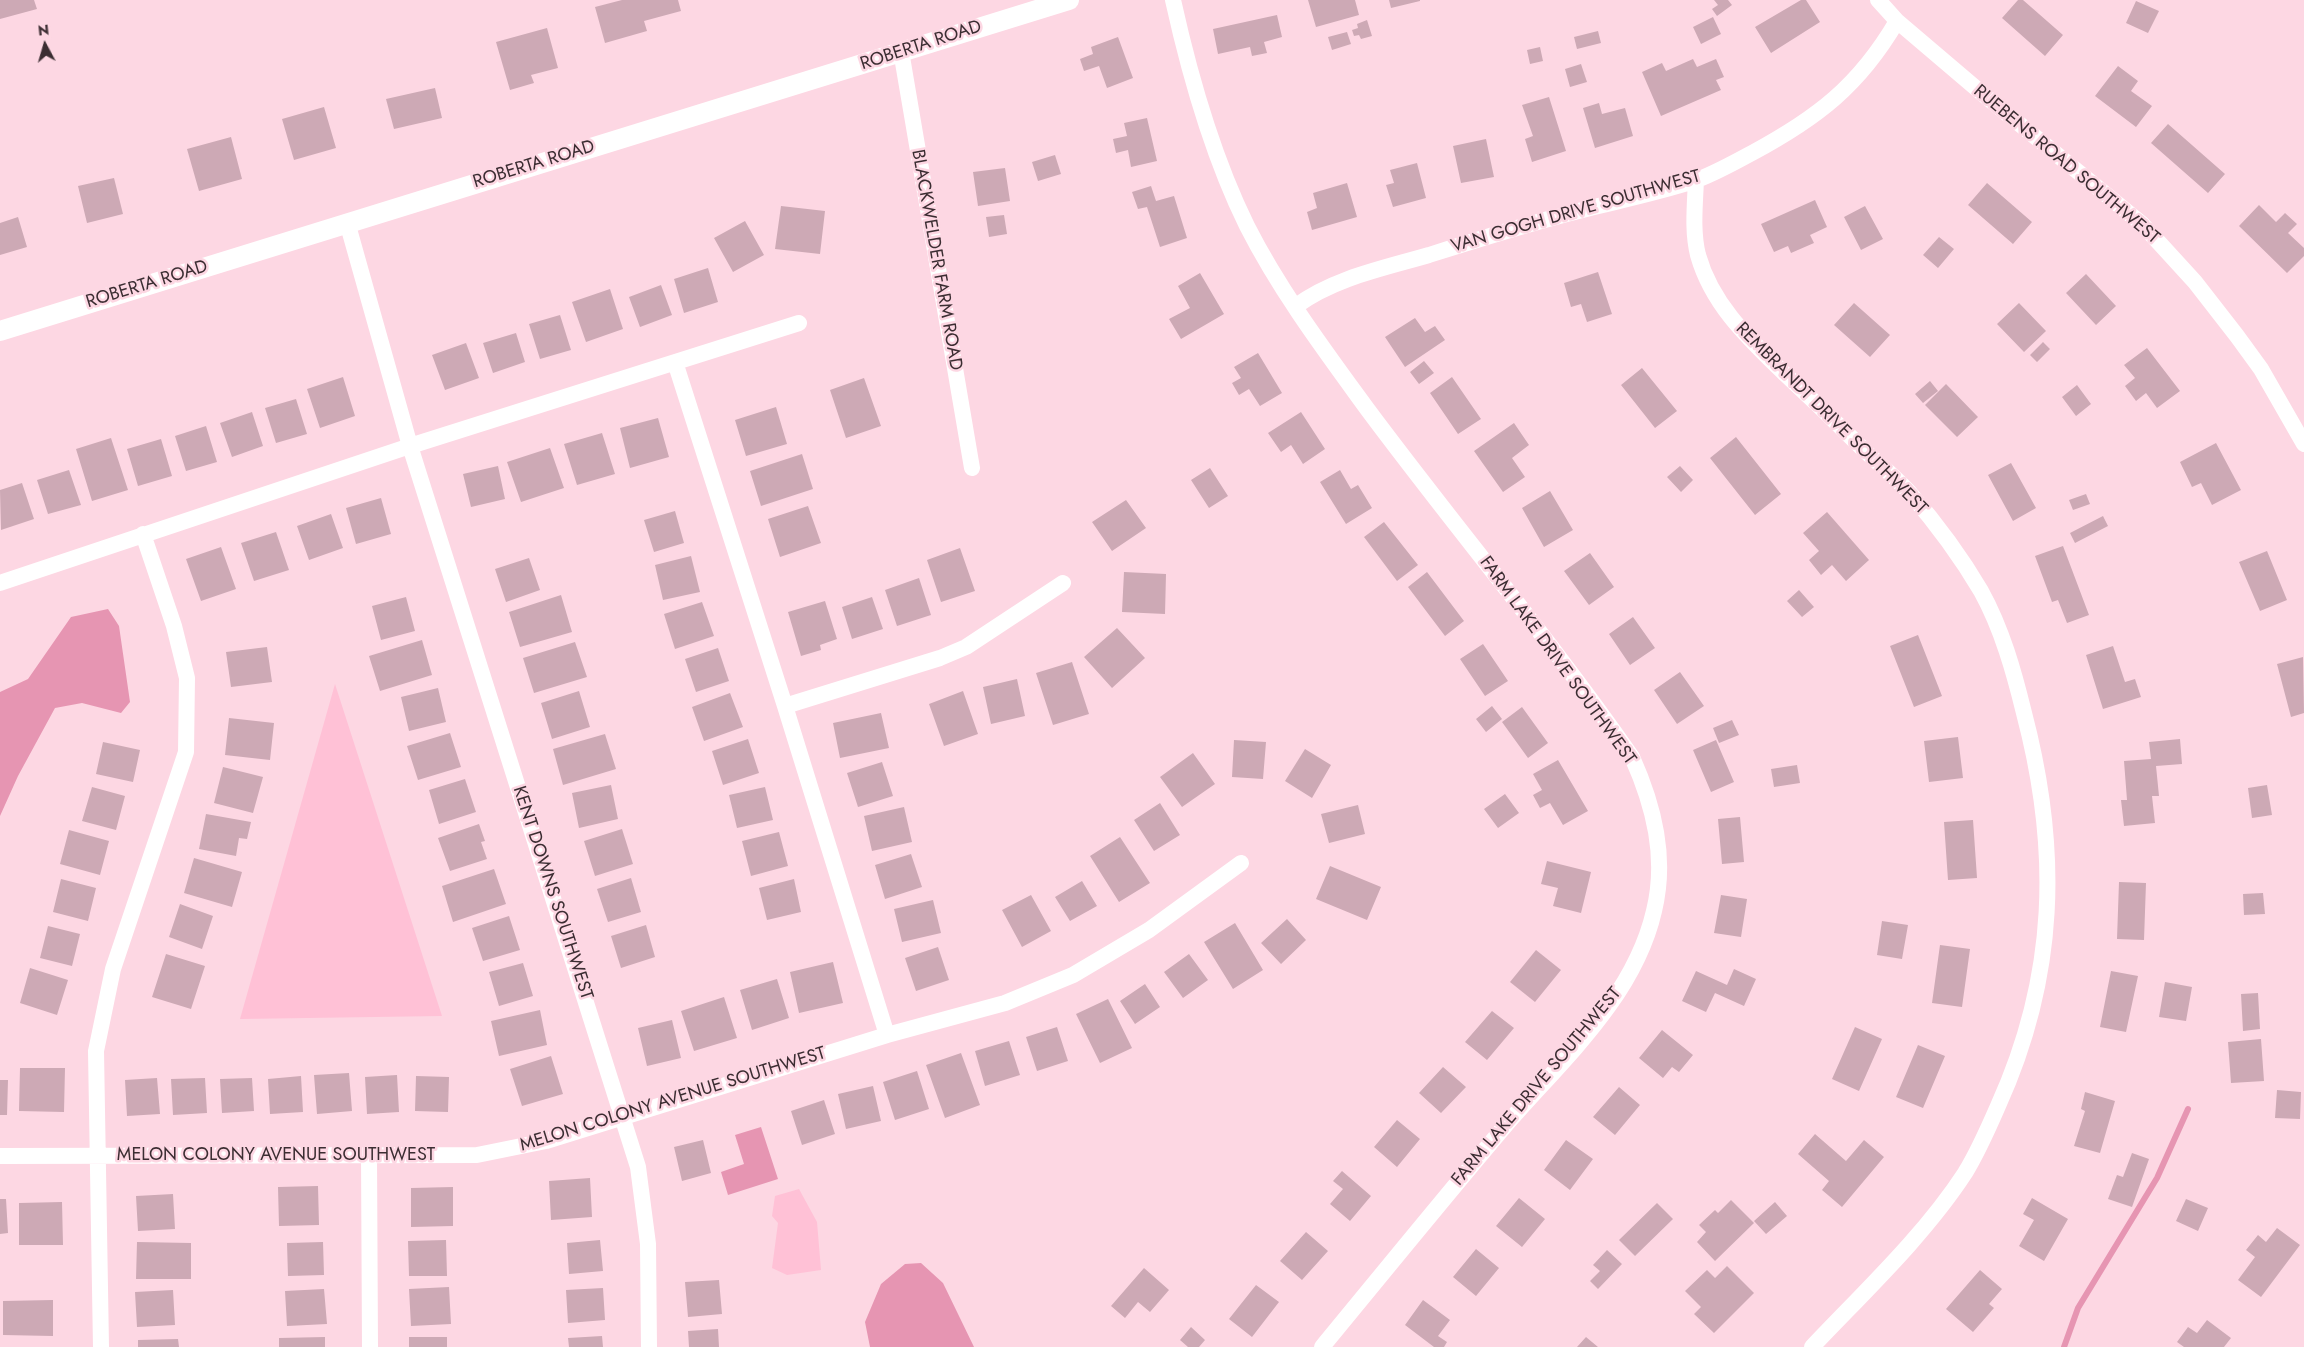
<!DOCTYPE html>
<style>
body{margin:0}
#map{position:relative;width:2304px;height:1347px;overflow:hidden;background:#fdd7e3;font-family:Jost,sans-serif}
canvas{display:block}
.north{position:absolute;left:20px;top:20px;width:50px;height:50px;-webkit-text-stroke:4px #fdd7e3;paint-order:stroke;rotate:354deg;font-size:14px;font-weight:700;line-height:20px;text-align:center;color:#3b2d32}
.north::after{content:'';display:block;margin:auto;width:18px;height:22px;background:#3b2d32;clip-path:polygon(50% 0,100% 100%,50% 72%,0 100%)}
</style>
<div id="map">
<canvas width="2304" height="1347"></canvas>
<div class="north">N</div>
</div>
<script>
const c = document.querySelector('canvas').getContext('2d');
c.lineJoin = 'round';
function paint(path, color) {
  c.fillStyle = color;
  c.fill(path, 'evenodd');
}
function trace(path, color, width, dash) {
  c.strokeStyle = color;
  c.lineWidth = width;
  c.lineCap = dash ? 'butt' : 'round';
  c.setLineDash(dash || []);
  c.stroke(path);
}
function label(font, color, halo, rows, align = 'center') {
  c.font = font + ' Jost,sans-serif';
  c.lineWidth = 5;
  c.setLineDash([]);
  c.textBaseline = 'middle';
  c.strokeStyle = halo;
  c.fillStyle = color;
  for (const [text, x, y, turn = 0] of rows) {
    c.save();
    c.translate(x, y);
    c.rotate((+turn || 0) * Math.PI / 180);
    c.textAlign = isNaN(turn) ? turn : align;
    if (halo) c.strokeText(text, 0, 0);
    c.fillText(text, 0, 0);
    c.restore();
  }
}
const green = new Path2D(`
 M335,684L442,1016L240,1019Z
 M799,1189L817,1222L821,1270L787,1275L772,1268L778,1223L772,1216L775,1196Z`);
const water = new Path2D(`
 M108,609L119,626L130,702L121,713L82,703L55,708L18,776L0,816V692L28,679L71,617Z
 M761,1127L778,1179L728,1195L721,1172L744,1164L735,1135Z
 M921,1263L943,1283L974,1347H870L865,1322L881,1284L905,1264Z`);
const stream = new Path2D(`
 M2064,1347L2078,1308L2157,1178L2188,1109`);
const building = new Path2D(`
 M0,0H34L37,9L0,19Z
 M622,0H678L681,11L644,21L647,31L605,43L595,7Z
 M1308,0H1355L1359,15L1316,27Z
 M1389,0H1420V1L1391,8Z
 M1714,0H1728L1732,5L1717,16L1712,9L1718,5Z
 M1801,0H1806L1820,22L1771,53L1755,27Z
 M2018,0H2023L2063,35L2045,56L2002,18Z
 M2136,1L2159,11L2148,33L2126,23Z
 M1277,15L1282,37L1264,42L1267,53L1252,56L1250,47L1218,54L1213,29Z
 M1713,17L1721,34L1701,44L1693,27Z
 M1367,20L1372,36L1361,39L1359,35L1354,36L1352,30L1358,28L1357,24Z
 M547,28L558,68L531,75L534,83L510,90L496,42Z
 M1598,31L1601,43L1577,49L1574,37Z
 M1347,32L1351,44L1332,50L1328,37Z
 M1118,37L1133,78L1107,88L1099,66L1084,71L1080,59L1093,54L1091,47Z
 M1540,47L1543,61L1530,64L1527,50Z
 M1693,59L1697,67L1716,59L1724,77L1716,80L1721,90L1661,116L1642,72L1662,63L1666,71Z
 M1581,64L1587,82L1570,87L1565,69Z
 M2118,66L2138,81L2131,91L2152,106L2136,127L2095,96Z
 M435,88L442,118L394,129L386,99Z
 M1549,97L1566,151L1532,162L1525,139L1533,136L1522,105Z
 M1599,103L1602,114L1625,108L1633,136L1595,148L1583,108Z
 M324,107L336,148L294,160L282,119Z
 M1147,118L1157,161L1131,167L1128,150L1116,153L1113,139L1127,136L1124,123Z
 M2168,124L2225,174L2208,193L2151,143Z
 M231,137L242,179L199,191L187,149Z
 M1486,139L1494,177L1461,183L1453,146Z
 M1055,155L1061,174L1038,181L1032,162Z
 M1417,163L1426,198L1393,207L1386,185L1394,183L1390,170Z
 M1005,168L1010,201L978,206L973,172Z
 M114,178L123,214L87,223L78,186Z
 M1347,183L1357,217L1312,230L1307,212L1317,208L1313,193Z
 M1987,183L2032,222L2013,244L1968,205Z
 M1151,186L1156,201L1174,196L1187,238L1160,247L1147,207L1138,209L1132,192Z
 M1815,200L1827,227L1810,235L1814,243L1791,253L1788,246L1774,252L1761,224Z
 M2259,205L2276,222L2285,213L2297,224L2288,233L2304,248V256L2287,273L2239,226Z
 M781,206L825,211L820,254L775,249Z
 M1865,206L1883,239L1861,250L1844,217Z
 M1004,215L1007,234L989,237L986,217Z
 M18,217L27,247L0,255V223Z
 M745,221L764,255L733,272L714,238Z
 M1939,237L1954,249L1938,268L1923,255Z
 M708,268L718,302L684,313L674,279Z
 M1598,272L1612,314L1587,322L1581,304L1571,307L1564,283Z
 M1200,273L1224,314L1181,339L1169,319L1190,308L1178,286Z
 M2086,274L2116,306L2096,325L2066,293Z
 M661,285L672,315L640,327L629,297Z
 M610,289L623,329L586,342L572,302Z
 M1854,303L1890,335L1870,357L1834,325Z
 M2019,303L2046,331L2024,352L1997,324Z
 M560,315L571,350L540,359L529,324Z
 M1415,318L1425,332L1435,326L1445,340L1405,367L1385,337Z
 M516,333L525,362L493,373L483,343Z
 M2043,342L2050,349L2037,362L2030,355Z
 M466,343L479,378L445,390L432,355Z
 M2147,348L2180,391L2157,408L2146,393L2136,401L2125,386L2135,378L2124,365Z
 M1258,353L1282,393L1260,406L1249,389L1239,395L1232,383L1241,378L1234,367Z
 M1424,361L1434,373L1419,384L1410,372Z
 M1642,368L1677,411L1655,428L1621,385Z
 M343,377L355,416L320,428L307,389Z
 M1452,377L1481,419L1458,434L1430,393Z
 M864,378L881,426L846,438L830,390Z
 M1930,381L1938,391L1923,403L1915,394Z
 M1946,384L1978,417L1957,437L1925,405Z
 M2077,385L2091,404L2076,416L2062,397Z
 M296,399L307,434L276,443L265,408Z
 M776,407L787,444L746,456L735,420Z
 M252,412L263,446L232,457L220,423Z
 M1301,412L1325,449L1303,464L1291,445L1281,452L1268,433Z
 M658,418L669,457L630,468L620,428Z
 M1514,423L1529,445L1512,458L1525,477L1503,492L1474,451Z
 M206,426L217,462L186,471L175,436Z
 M602,433L615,474L577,485L564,444Z
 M1736,437L1781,494L1755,515L1710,458Z
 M111,438L128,490L92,501L76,449Z
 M161,439L172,476L138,486L127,449Z
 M2216,443L2241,490L2212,505L2201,483L2192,487L2180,462Z
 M550,448L564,488L521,502L507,462Z
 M802,454L813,489L761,506L750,471Z
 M2011,463L2036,508L2013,521L1988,475Z
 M498,466L505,499L471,507L463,474Z
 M1680,466L1693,480L1681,492L1667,477Z
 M1210,468L1228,496L1209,508L1191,480Z
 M69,470L81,505L48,514L37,480Z
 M1340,470L1351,489L1358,485L1372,508L1346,524L1320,482Z
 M22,483L34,519L1,530L0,490Z
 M1550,491L1573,530L1544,547L1522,508Z
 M2086,494L2090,504L2073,510L2069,500Z
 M381,498L391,534L356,544L346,508Z
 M1126,500L1146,528L1112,551L1092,522Z
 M808,506L821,543L780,557L768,519Z
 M675,511L684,543L654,552L644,520Z
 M1827,512L1869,560L1846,581L1832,565L1821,575L1809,560L1819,551L1803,533Z
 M331,514L343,548L309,560L297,526Z
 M2103,516L2108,526L2075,543L2070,533Z
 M1384,522L1418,565L1397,581L1364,537Z
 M276,532L289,570L254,581L241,543Z
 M2063,546L2089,615L2067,623L2058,600L2052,602L2035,556Z
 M221,547L236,589L201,601L186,559Z
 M960,548L975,591L941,602L927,560Z
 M2267,551L2287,600L2260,611L2239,562Z
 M1590,553L1614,587L1589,605L1564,571Z
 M691,556L700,592L663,600L655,565Z
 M529,558L540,590L506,602L495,569Z
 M1124,572L1166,574L1165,614L1122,612Z
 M1427,572L1464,621L1445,636L1408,587Z
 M919,578L931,615L897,626L885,590Z
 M1799,590L1814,607L1802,617L1787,601Z
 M561,595L572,632L520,647L509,612Z
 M406,597L415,631L381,640L372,606Z
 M872,597L883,629L852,639L842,607Z
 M825,601L837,639L820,645L821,650L801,656L788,612Z
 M702,602L714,636L675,649L664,614Z
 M1633,617L1655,648L1630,665L1609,634Z
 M1117,628L1145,658L1112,688L1084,657Z
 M1918,635L1942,696L1914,707L1890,646Z
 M422,640L432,675L380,691L369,656Z
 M575,642L587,677L534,693L523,658Z
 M1483,644L1508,681L1485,696L1460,659Z
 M2113,646L2125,682L2135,679L2141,697L2103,709L2086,655Z
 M267,647L272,682L231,687L226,652Z
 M718,648L729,681L696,692L685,659Z
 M2303,657L2304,713L2291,717L2277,664Z
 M1072,662L1089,714L1053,725L1036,673Z
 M1680,672L1704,706L1677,724L1654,690Z
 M1017,679L1025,716L991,724L983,687Z
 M438,688L446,722L409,731L401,697Z
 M579,691L590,727L552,739L541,703Z
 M963,691L978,734L944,746L929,704Z
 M730,693L743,727L704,741L692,707Z
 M1492,706L1502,719L1486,732L1476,719Z
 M1522,707L1548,743L1528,758L1502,722Z
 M881,713L889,748L840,758L833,723Z
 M229,718L274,723L270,760L225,755Z
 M1732,720L1739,735L1719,743L1713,728Z
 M450,733L461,767L418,780L407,746Z
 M605,734L616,769L563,785L553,749Z
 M1958,737L1963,778L1929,782L1924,741Z
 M748,739L759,773L723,785L712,751Z
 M2180,739L2182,764L2156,766L2159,796H2152L2155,823L2124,826L2121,800H2127L2124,761L2151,759L2149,742Z
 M1234,740L1266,742L1263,779L1232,777Z
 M1716,740L1734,782L1711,792L1693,750Z
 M103,742L140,750L133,782L96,774Z
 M1305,749L1331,765L1312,798L1285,781Z
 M1193,753L1215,784L1182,807L1160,777Z
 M1558,760L1588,811L1563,825L1550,803L1540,808L1533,795L1542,790L1533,774Z
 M882,762L893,796L858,807L847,773Z
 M1797,765L1800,783L1774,787L1771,769Z
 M223,767L263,777L253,813L214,803Z
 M465,779L476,812L439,824L429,790Z
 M611,785L618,819L579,828L572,793Z
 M2267,785L2272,815L2252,818L2248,788Z
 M92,787L125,796L116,830L82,821Z
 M765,787L773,820L737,828L729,795Z
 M1505,794L1519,813L1498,828L1484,809Z
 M1160,803L1180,835L1154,851L1134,820Z
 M1358,805L1365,834L1329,843L1321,814Z
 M904,807L912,842L872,851L864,816Z
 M206,814L251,822L247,839L239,838L236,856L199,849Z
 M1740,817L1744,862L1722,864L1718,819Z
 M1973,820L1977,878L1948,880L1944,822Z
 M479,824L485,841L481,842L487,859L450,871L438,838Z
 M622,829L633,864L595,876L584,841Z
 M69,830L109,841L100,875L60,864Z
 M779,832L788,866L751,876L742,841Z
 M1120,837L1150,883L1119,902L1090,856Z
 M911,854L922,887L885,899L875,865Z
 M194,858L242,872L232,907L184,893Z
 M1547,861L1591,872L1581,913L1553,906L1558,888L1541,884Z
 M1330,866L1381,887L1367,920L1316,899Z
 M494,869L506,904L453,922L442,886Z
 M631,878L641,912L608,922L597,889Z
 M61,879L96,888L88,921L53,912Z
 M794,879L801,912L767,920L759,888Z
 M1082,881L1097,906L1070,921L1055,897Z
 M2119,882L2146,883L2144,940L2117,939Z
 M2263,893L2265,914L2244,915L2243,894Z
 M1031,895L1051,931L1022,947L1002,910Z
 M1721,895L1747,899L1741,937L1714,933Z
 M933,900L941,933L902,942L894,909Z
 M180,904L213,916L202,949L169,937Z
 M509,916L520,950L483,961L472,928Z
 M1287,919L1306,940L1281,964L1261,943Z
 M1882,921L1908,925L1902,959L1877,955Z
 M1235,923L1263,970L1233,989L1204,942Z
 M646,925L655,957L621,968L611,936Z
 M48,926L80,934L72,966L40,958Z
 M1940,945L1970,949L1962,1007L1932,1003Z
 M938,947L949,980L916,991L905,958Z
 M1536,950L1561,970L1535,1002L1510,982Z
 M166,954L205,966L191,1009L152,997Z
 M1189,954L1208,980L1183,998L1164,972Z
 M833,962L843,1003L799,1013L790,972Z
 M523,963L533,996L499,1006L489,972Z
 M30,968L68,980L57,1015L20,1003Z
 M1734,969L1756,979L1744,1006L1715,993L1706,1012L1682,1001L1696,971L1727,985Z
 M2111,971L2138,976L2126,1032L2100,1027Z
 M777,979L789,1018L752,1030L740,990Z
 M2165,982L2192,987L2186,1021L2159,1017Z
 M1145,984L1160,1007L1135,1024L1120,1001Z
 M2258,993L2260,1029L2243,1031L2241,994Z
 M724,997L737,1038L694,1051L681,1011Z
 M1108,999L1132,1048L1100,1063L1076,1014Z
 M540,1010L547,1045L499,1056L491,1021Z
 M1492,1011L1514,1028L1487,1060L1465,1042Z
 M672,1020L681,1058L647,1066L638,1028Z
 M1057,1027L1068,1061L1037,1071L1026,1037Z
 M1855,1027L1882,1039L1859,1091L1832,1079Z
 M1662,1030L1693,1055L1679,1072L1672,1067L1663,1078L1639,1058Z
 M2261,1039L2264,1081L2231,1083L2228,1042Z
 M1009,1041L1020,1075L985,1086L975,1051Z
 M1918,1045L1945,1056L1923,1108L1896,1097Z
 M961,1053L980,1105L945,1118L926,1065Z
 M551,1056L563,1094L522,1106L510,1069Z
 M1443,1067L1466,1087L1441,1113L1419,1093Z
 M20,1068H65L64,1112L19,1111Z
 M917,1071L929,1109L895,1120L883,1082Z
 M349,1073L352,1111L317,1114L314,1075Z
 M397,1075L399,1112L367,1114L365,1077Z
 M301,1076L303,1112L270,1114L268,1079Z
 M416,1076L449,1077L448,1112L415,1111Z
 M157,1078L160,1114L127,1116L125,1080Z
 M205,1078L207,1113L173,1115L171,1079Z
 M252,1078L254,1111L222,1113L220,1079Z
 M0,1080H8L7,1115H0Z
 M873,1086L881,1121L846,1129L838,1094Z
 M1619,1087L1640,1105L1615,1135L1593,1117Z
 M2277,1090L2301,1092L2300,1119L2275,1118Z
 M2085,1092L2115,1101L2100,1153L2074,1146L2085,1111L2081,1109Z
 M824,1100L835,1134L802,1145L791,1111Z
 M1397,1120L1420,1139L1397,1167L1374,1147Z
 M1815,1134L1846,1161L1864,1140L1884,1157L1842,1207L1822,1190L1829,1181L1798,1154Z
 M703,1140L711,1173L682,1181L674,1147Z
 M1566,1140L1593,1159L1570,1190L1544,1170Z
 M2132,1153L2149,1159L2132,1207L2108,1199L2117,1175L2123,1177Z
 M1342,1171L1371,1196L1350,1221L1330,1204L1343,1189L1333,1181Z
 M590,1178L592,1217L551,1220L549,1181Z
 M318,1186L319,1225L279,1226L278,1187Z
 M453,1187V1226L411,1227V1188Z
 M173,1194L175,1229L138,1231L136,1196Z
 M1519,1198L1545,1219L1522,1247L1496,1226Z
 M2032,1198L2068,1219L2044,1261L2019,1246L2034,1220L2023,1214Z
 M0,1199H6L8,1233L0,1234Z
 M2186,1199L2208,1208L2198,1231L2176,1221Z
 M1731,1200L1754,1223L1715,1261L1697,1242L1706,1232L1699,1225L1715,1210L1718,1213Z
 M62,1202L63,1245H19V1203Z
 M1775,1202L1787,1216L1766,1234L1754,1221Z
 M1657,1203L1673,1219L1635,1256L1619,1240Z
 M2277,1228L2300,1245L2261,1297L2238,1280L2255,1257L2246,1250L2258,1235L2266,1242Z
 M1306,1232L1328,1251L1302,1280L1280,1261Z
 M446,1240L447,1276H409L408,1241Z
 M600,1240L603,1271L569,1274L567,1243Z
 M137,1242L191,1243V1279H136Z
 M323,1242L324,1275L288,1276L287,1243Z
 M1476,1249L1499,1268L1476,1296L1453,1277Z
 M1607,1250L1622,1264L1598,1289L1590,1281L1600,1271L1593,1265Z
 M1727,1266L1754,1293L1714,1333L1694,1314L1701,1307L1685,1291L1707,1270L1715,1278Z
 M1144,1268L1169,1290L1150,1312L1138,1302L1125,1318L1111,1306Z
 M1980,1270L2002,1289L1989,1304L1994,1308L1973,1332L1946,1309Z
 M719,1280L722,1314L688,1317L685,1282Z
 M1256,1285L1279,1302L1252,1337L1229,1319Z
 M449,1287L451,1324L411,1326L409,1289Z
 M603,1288L605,1320L568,1323L566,1290Z
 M324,1289L327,1324L287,1326L285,1291Z
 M173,1290L175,1325L137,1327L135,1292Z
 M53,1300V1336L3,1335V1301Z
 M1423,1300L1450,1320L1438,1336L1447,1342L1444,1347H1434L1405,1325Z
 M2207,1320L2231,1338L2224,1347H2184L2177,1342L2188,1327L2197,1333Z
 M1191,1327L1205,1340L1199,1347H1188L1180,1340Z
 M718,1329L719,1347H689L688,1331Z
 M602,1336L603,1347H569L568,1338Z
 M325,1337V1347H279V1338Z
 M409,1337H447V1347H409Z
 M1586,1337L1598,1347H1577Z
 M178,1339L179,1347H138V1340Z`);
const minor = new Path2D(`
 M1173,0C1190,77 1212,155 1247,226C1280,291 1325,351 1368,410C1455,527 1549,638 1632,757C1654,806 1667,858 1654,911C1634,998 1561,1061 1505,1126C1443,1199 1383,1273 1322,1347
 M1878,0L1897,21L1984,95L2142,224L2195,282L2237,336L2261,369L2304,444
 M901,51L972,468
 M1696,180C1695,205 1692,231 1698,255C1712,305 1749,339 1785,374C1812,399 1838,424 1864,450C1879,464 1895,477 1909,492C1935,522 1961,557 1981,591C2002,629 2014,672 2024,713C2060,850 2057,976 1998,1106C1988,1129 1978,1152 1965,1173C1924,1236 1863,1293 1812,1347
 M1296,306C1334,278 1384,268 1429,255C1473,241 1518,227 1563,215C1607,203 1651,195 1694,181C1714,174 1733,163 1752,153C1817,118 1859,86 1897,21
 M675,362L785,706L887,1035
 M0,583L410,446L347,222
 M785,706L940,658L966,647L1063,583
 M369,1154L370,1347
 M0,1156L477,1155L546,1141L887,1035L1005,1003L1073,975L1149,930L1241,863
 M101,1347L96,1051L113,969L186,752L187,678L174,626L143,534
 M649,1347L648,1244L638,1167L410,446L799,323`);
const tertiary = new Path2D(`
 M0,331L1069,0`);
const streetNames = [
 ["ROBERTA ROAD",921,46,-18],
 ["ROBERTA ROAD",534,165,-17],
 ["RUEBENS ROAD SOUTHWEST",2066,165,40],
 ["VAN GOGH DRIVE SOUTHWEST",1576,212,-16],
 ["BLACKWELDER FARM ROAD",936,260,80],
 ["ROBERTA ROAD",147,285,-17],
 ["REMBRANDT DRIVE SOUTHWEST",1831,419,45],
 ["FARM LAKE DRIVE SOUTHWEST",1557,661,54],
 ["KENT DOWNS SOUTHWEST",552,893,72],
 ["FARM LAKE DRIVE SOUTHWEST",1537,1087,-50],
 ["MELON COLONY AVENUE SOUTHWEST",673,1100,-17],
 ["MELON COLONY AVENUE SOUTHWEST",276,1156]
];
paint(green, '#ffc1d6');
paint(water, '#e695b2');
trace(stream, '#e695b2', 6);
paint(building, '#cda9b5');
trace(minor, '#fff', 16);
trace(tertiary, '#fff', 20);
label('18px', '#3b2d32', '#fdd7e3', streetNames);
</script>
